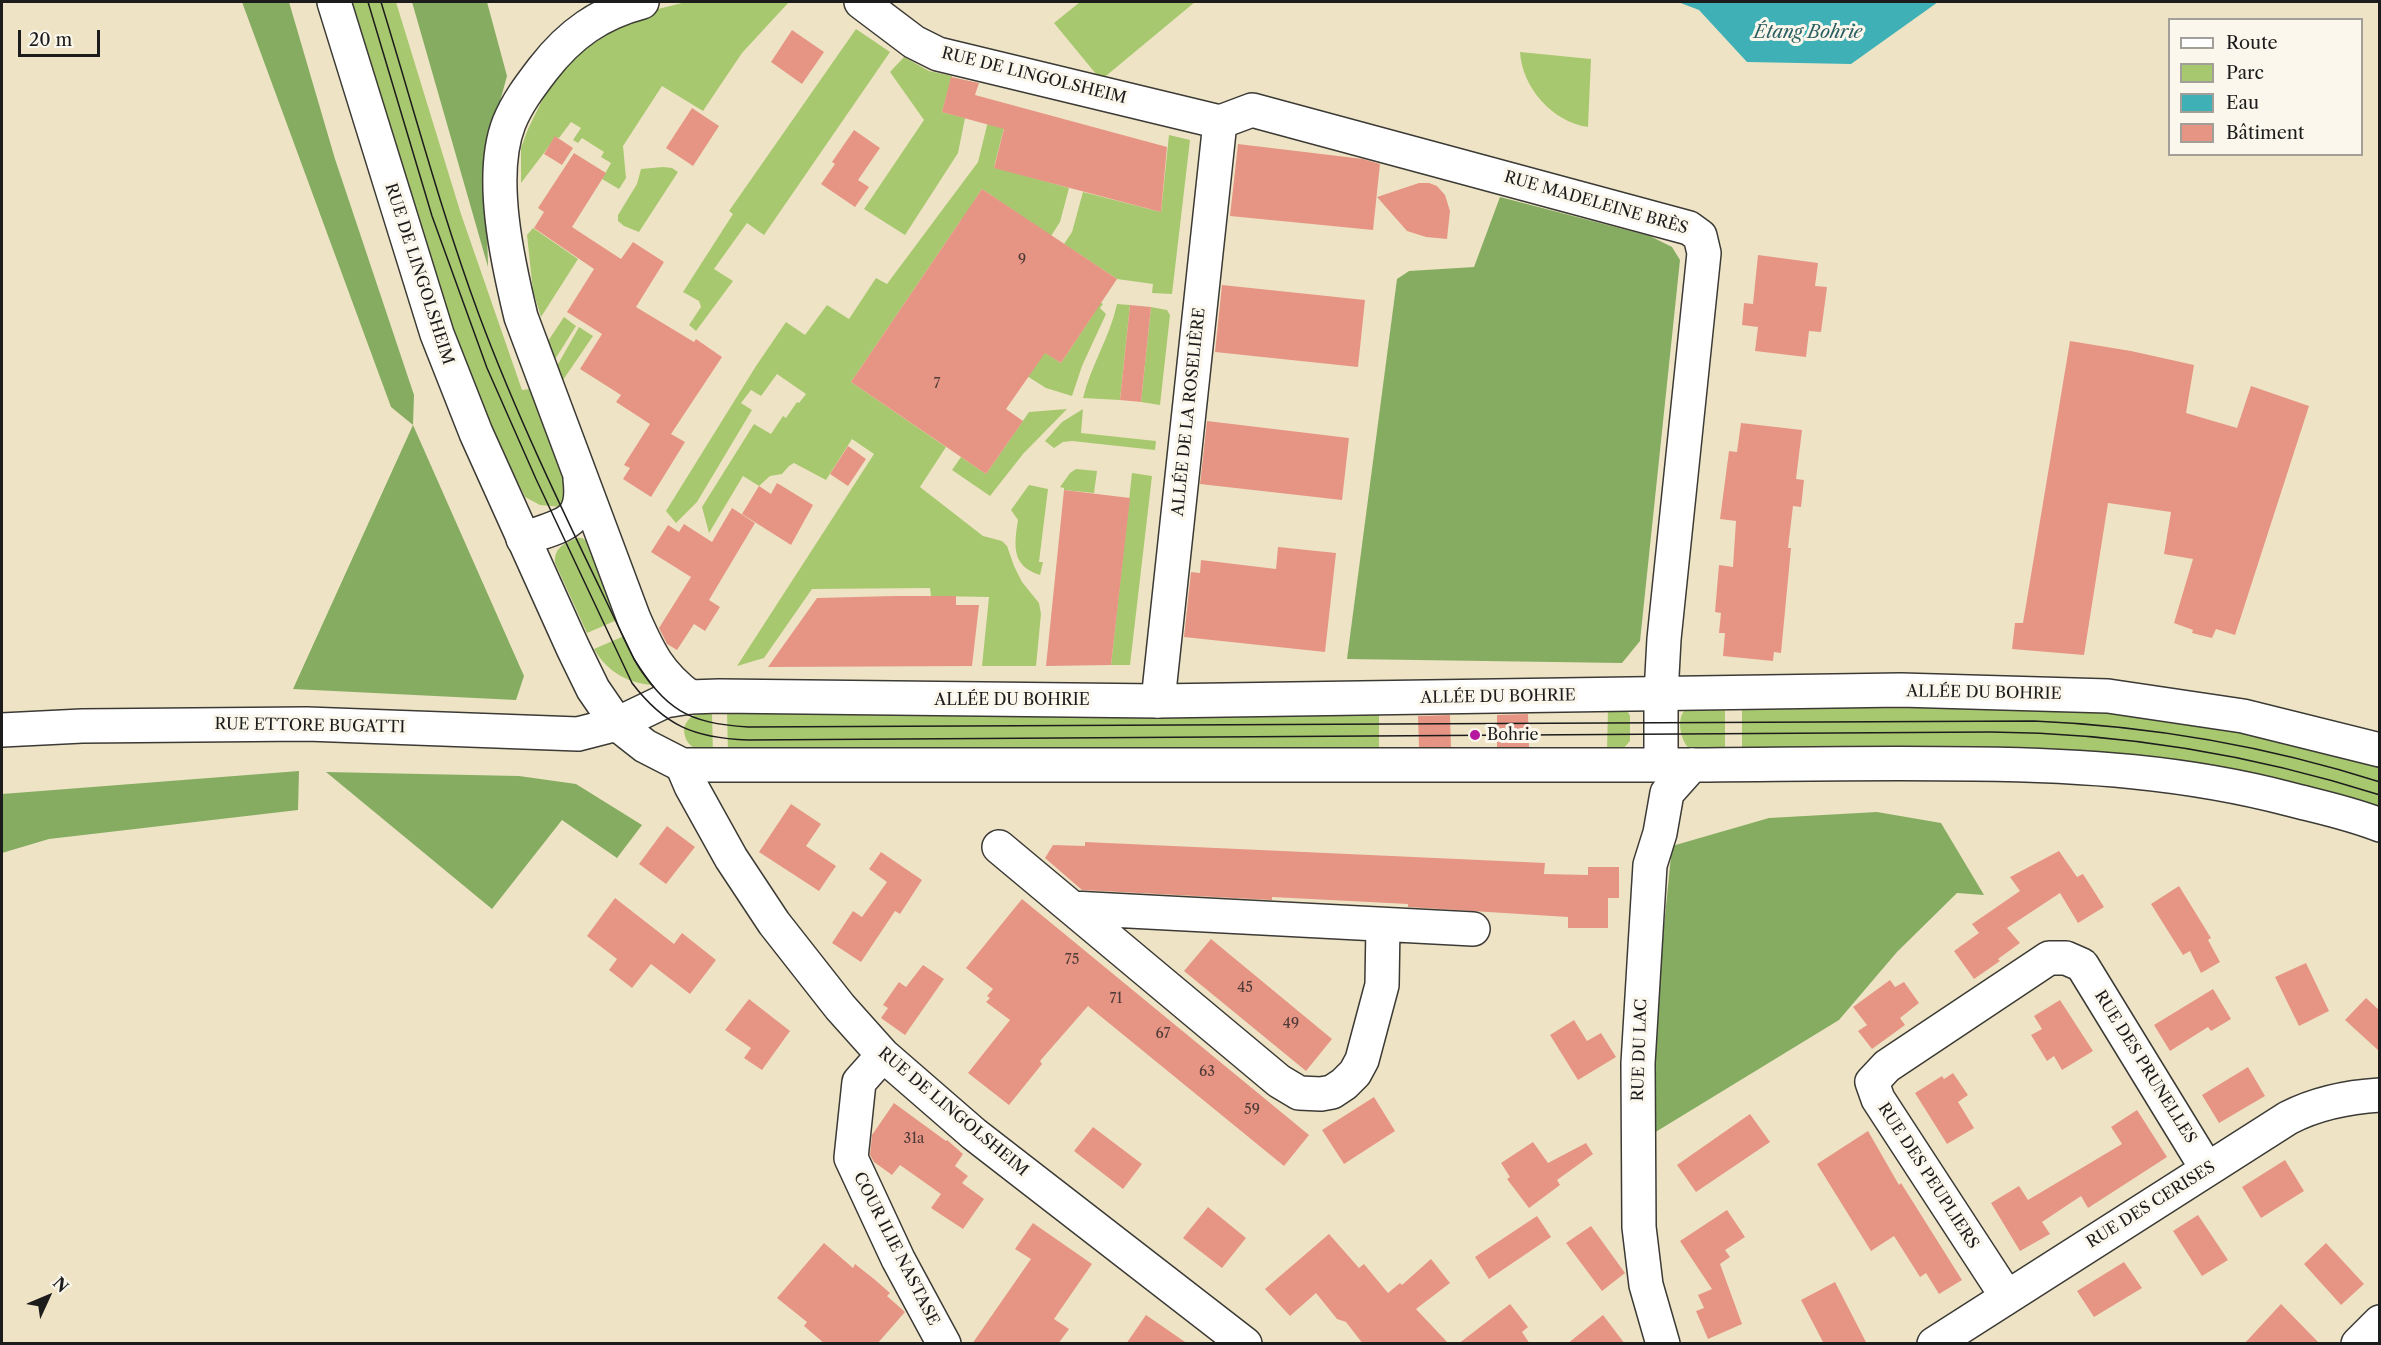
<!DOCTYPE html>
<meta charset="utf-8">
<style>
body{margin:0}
#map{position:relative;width:2381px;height:1345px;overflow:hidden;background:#eee4c5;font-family:"Libre Caslon Text",serif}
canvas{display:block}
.frame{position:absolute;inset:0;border:3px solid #1c1c1c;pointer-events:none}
.legend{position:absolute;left:2168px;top:18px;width:195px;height:138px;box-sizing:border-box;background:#fbf7ec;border:2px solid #a29f99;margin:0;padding:8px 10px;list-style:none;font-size:18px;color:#1c1c1c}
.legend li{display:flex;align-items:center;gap:12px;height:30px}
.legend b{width:30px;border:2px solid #a29f99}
.north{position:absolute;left:18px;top:1267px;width:60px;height:60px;-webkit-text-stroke:4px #fbf7ec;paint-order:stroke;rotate:46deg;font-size:16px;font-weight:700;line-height:24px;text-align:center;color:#1c1c1c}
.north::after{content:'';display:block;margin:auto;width:21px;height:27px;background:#1c1c1c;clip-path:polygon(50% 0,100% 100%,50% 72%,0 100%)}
.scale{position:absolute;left:18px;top:30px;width:82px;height:27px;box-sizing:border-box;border:3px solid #1c1c1c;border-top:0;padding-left:8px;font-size:18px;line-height:21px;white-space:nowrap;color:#1c1c1c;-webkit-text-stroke:4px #fbf7ec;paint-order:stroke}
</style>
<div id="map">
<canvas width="2381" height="1345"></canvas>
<div class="frame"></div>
<ul class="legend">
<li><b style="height:8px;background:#fff"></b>Route</li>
<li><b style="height:16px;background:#a8c870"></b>Parc</li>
<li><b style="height:16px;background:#3fb0b6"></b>Eau</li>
<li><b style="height:16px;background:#e69585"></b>Bâtiment</li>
</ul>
<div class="north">N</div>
<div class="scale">20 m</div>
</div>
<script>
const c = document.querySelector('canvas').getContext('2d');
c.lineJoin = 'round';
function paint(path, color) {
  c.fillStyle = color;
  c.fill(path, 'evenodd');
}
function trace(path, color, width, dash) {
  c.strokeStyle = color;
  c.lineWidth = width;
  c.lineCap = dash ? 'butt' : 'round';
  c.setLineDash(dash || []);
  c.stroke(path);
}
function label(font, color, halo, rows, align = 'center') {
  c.font = font + ' "Libre Caslon Text",serif';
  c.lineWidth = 6;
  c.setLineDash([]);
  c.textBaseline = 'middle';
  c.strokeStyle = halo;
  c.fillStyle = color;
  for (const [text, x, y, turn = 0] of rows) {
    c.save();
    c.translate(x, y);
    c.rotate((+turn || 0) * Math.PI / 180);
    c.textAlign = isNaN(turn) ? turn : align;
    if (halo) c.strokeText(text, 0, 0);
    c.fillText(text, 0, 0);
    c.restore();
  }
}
const green = new Path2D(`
 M349,2H396L461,214L522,390L530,389L566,488L562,507L540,505L525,497L490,425L458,346Z
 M686,2H789L742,53L703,111L662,86L623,146L626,178L619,189L602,179L611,163L601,157L604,152L582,138L578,143L573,140L581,128L571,122L559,138L556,137L521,183V148L528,129L556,72L570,53L646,12Z
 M1080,2H1195L1101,80L1054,23Z
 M856,29L890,52L764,235L747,223L714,269L733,281L696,331L689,325L701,307L699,301L683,292L733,214L729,211Z
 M1520,52L1591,59L1588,127C1552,122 1522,87 1520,52Z
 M904,57L929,71L952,76L942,112L965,118L958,153L905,235L864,209L924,120L890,72Z
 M993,101L1010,105L994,167L1069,188L1060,222L1051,236L982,189L973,203L1001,246L961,220L851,382L946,447L920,487L983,536L1002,541L1007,546L1014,566L1022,582L1039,603L1041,614L1036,666H982L989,597L931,596L930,588L812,589L764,658L737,666L874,454L852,439L826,480L794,463L789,466L782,474L770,476L759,486L743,476L709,533L702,507L754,424L771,434L783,416L786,418L797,402L799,403L806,394L777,374L761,396L751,390L741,403L752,410L697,502L676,523L666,511L756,366L786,322L805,335L827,305L849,319L876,278L887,284L978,162Z
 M1169,135L1190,140L1172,294L1152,293L1153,284L1117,279L1064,244L1072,232L1083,192L1161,212Z
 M663,167L672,168L678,172L639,232L624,226L618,221V215L637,184L641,169Z
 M533,228L578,259L541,317L533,291L527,235Z
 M1068,280L1103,304L1100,308L1106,314L1082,366L1072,396L1046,388L1003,361L995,320L1061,363L1096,310Z
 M1117,304L1130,305L1120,400L1083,398C1091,365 1110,337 1117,304Z
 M1151,307L1167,310L1170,315L1160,405L1141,402Z
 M564,317L576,326L554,361L548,341Z
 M579,327L593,336L561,383L557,366Z
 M1067,409L1023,454L990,496L952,470L961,457L986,474L1029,412Z
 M1083,409L1081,433L1156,441L1155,450L1072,441L1063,442L1054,448L1045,441L1062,422Z
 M1076,469L1097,471L1094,493L1064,490V488L1060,487L1070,473Z
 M1132,473L1152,476L1130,665H1111Z
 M1029,485L1048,489L1039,562H1043L1040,575C1011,566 1014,545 1018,520L1011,510Z
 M577,538H582L590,543L624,617L587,633L555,563C554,547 564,544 577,538Z
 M631,633L658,685C630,685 608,673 594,649Z
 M1993,703L2199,720L2379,765V812L1742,750V705Z
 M1725,705V750L1690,749C1680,742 1674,712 1690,707C1700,703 1714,705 1725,705Z
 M1379,706V754L728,756L727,711Z
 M1608,706L1627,710L1630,716V741L1622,750L1607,752Z
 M712,712L713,754C697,750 684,747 684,728C689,714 698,713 712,712Z`);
const forest = new Path2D(`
 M242,2H289L335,159L414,395L413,425L524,676L516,700L293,689L413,425L391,407Z
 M412,2H487L507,76L485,156L488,267Z
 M1500,197L1650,236L1672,247L1680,260L1640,641L1622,663L1347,659L1397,279L1409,271L1474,267Z
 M299,771L298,810L49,839L2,853V794Z
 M326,772L519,776L576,784L642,825L617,858L562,820L492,909Z
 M1877,812L1941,823L1984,895L1957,893L1897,952L1839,1020L1649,1136V1076L1672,846L1769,818Z`);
const water = new Path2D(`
 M1678,2H1938L1851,64L1747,62L1699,10Z`);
const building = new Path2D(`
 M792,30L824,52L802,84L771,62Z
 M951,77L979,83L975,95L1167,147L1161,212L994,168L1004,129L942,112Z
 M692,108L719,126L693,166L666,148Z
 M854,130L880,148L858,180L869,187L855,207L821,184L835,164L832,162Z
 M555,136L573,148L562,165L544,154Z
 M1238,144L1363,159L1380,164L1373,230L1230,216Z
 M574,153L606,173L572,227L621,259L633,242L664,262L636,307L694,342L696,339L722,357L671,434L685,442L651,497L623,479L630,468L624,465L650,424L616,402L621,395L580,369L602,334L567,312L594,269L534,228L544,212L538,208Z
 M1419,183H1429L1437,186L1445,195L1450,211L1447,239L1426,237L1407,231L1377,197Z
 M982,189L1117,279L1061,363L1045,353L1006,409L1023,421L986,474L851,382Z
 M1758,255L1818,263L1815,286L1827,287L1821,332L1809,331L1806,357L1755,351L1758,327L1742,325L1744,303L1753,304Z
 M1222,285L1365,300L1358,367L1215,352Z
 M1130,305L1151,307L1141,402L1120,400Z
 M2070,341L2131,351L2194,365L2186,413L2237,428L2251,386L2309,406L2235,635L2216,629L2212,638L2192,633L2193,630L2174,623L2193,559L2164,554L2171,512L2108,503L2084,655L2012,649L2015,623H2023Z
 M1207,421L1349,438L1342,500L1200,484Z
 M1741,423L1802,430L1796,479L1804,480L1801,507L1793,506L1788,548H1791L1781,653L1774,652L1773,661L1723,656L1725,633H1719L1721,613L1715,612L1719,565L1733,567L1736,521L1720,519L1729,451L1737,452Z
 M848,446L866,459L848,486L830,474Z
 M777,483L813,505L791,545L742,514L759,486L771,494Z
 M1064,490L1130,498L1111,665L1046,666Z
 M732,508L755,523L709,600L720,607L705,631L694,624L677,650L667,644L659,628L691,577L651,552L668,525L679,532L684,524L712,542Z
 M1278,547L1336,553L1325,652L1184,637L1191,572L1200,573L1201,560L1276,569Z
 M895,596H956V605H979L972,666L768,667L817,598Z
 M1528,714L1529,747H1497V715Z
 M1450,715L1451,747H1419L1418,716Z
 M791,804L821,824L806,846L836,866L819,891L759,852Z
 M667,826L695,847L666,884L639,864Z
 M1085,842L1545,863L1544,874L1588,875V867H1619V898H1608V928H1568V917L1408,907V904L1272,897V900L1082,890L1045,858L1053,845L1085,846Z
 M2059,851L2077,877L2083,874L2104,907L2078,923L2060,893L2007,928L2020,943L1998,959L2000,961L1974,979L1954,951L1979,933L1972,924L2020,891L2010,877Z
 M881,852L922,880L900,914L895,911L861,962L832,943L853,911L862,917L887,882L869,869Z
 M2179,886L2211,938L2208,940L2220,962L2201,973L2190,951L2183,955L2151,904Z
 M615,898L674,944L682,933L716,960L690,994L651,964L632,988L609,970L617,959L587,936Z
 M1022,899L1309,1135L1284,1166L1088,1006L1040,1061L1042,1064L1009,1105L968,1073L1010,1020L986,1002L990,998L987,996L993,989L966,968Z
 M1211,939L1332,1039L1306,1071L1184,971Z
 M2306,963L2329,1011L2299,1026L2275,977Z
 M923,965L944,979L905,1035L881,1018L888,1008L883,1005L899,982L906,987Z
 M1890,980L1895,987L1904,982L1919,1003L1900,1018L1905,1025L1872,1049L1858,1031L1867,1025L1853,1007Z
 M2213,989L2231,1019L2211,1031L2208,1027L2170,1051L2154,1025Z
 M2366,998L2379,1010V1051L2345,1020Z
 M749,999L790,1031L762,1070L744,1058L751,1048L725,1030Z
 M2060,1000L2093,1051L2062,1070L2054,1056L2047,1061L2031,1035L2042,1029L2034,1016Z
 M1574,1020L1587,1041L1601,1033L1616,1057L1578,1080L1550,1035Z
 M2248,1067L2265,1096L2219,1123L2202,1095Z
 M1953,1073L1968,1095L1958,1102L1974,1128L1947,1144L1915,1093L1942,1076L1944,1079Z
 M1374,1097L1395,1131L1344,1164L1322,1130Z
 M894,1103L946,1141L947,1140L963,1154L955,1166L968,1176L962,1183L984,1199L963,1229L931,1208L941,1194L900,1165L892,1175L874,1162L870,1155L872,1135Z
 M2137,1110L2167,1157L2088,1208L2081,1196L2042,1222L2050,1234L2020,1251L1991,1203L2019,1186L2028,1200L2122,1144L2111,1127Z
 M1750,1114L1770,1142L1696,1192L1677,1165Z
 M1093,1127L1142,1164L1123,1189L1074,1151Z
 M1868,1131L1899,1185L1901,1183L1962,1280L1939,1294L1926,1273L1920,1277L1894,1236L1871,1251L1817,1164Z
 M1533,1142L1548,1163L1586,1143L1593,1154L1557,1180L1560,1185L1529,1208L1507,1179L1510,1177L1501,1163Z
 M2285,1160L2304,1191L2261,1218L2242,1187Z
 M1208,1207L1246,1238L1222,1268L1183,1238Z
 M1727,1210L1745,1237L1725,1250L1730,1257L1720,1264L1742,1324L1708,1339L1696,1311L1704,1308L1698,1295L1712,1289L1680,1241Z
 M2198,1215L2228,1260L2202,1276L2173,1231Z
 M1537,1216L1551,1237L1489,1279L1475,1257Z
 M1033,1223L1092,1264L1054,1319L1069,1329L1058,1344H972L1031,1259L1015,1249Z
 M1591,1226L1625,1273L1602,1291L1566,1243Z
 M1329,1234L1359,1268L1364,1264L1388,1293L1400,1283L1402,1285L1431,1259L1450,1283L1416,1309L1449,1344H1363L1346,1322L1337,1319L1316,1293L1290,1316L1265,1289Z
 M824,1243L853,1268L855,1264L874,1279L890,1293L887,1296L905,1312L877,1344H825L804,1326L807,1322L777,1298Z
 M2326,1243L2364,1284L2341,1305L2304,1264Z
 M2124,1262L2142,1288L2094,1317L2077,1291Z
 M1835,1282L1867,1344H1824L1801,1300Z
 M1510,1304L1528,1327L1522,1332L1530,1344H1458Z
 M2281,1304L2320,1344H2244Z
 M1146,1315L1188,1344H1126Z
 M1603,1315L1625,1344H1567Z`);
const minor = new Path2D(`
 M642,2C600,13 570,34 543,69C530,86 517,103 509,123C488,176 508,263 521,317L634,619C649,653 659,674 690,697
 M861,2L914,42L938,54L1220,122
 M1220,122L1252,110L1689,228L1700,236L1704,253L1664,639L1661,694V765
 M523,539C560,525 586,526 580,479
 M1158,701L1220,122
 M682,765L691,786L731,858L774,923L840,1007L883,1055L974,1134L1245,1344
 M999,847L1279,1081L1299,1093L1321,1094L1332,1092L1344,1084L1355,1073L1362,1060L1382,985L1383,925
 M1072,908L1473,929
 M883,1055L859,1082L851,1158L898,1259L944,1344
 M2007,1297L1878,1099L1872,1082L1887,1066L2049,958H2066L2082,965L2207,1169
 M1663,1344L1646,1285L1639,1227L1638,1063L1650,865L1660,833L1667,793L1692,765
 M1934,1344L2288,1118C2317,1103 2347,1097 2380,1095
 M2358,1344L2380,1322`);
const major = new Path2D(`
 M334,2L437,334L476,433L573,648L593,689L617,724L645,746L682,765C1008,766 1333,766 1658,765C1764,765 1870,762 1975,764C2081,765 2186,772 2289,799C2320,807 2350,813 2380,825
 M2,730L82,726L307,724L578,734L617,724L665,701L690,697L719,696L1158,701L1901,690L2108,696L2243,716L2380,750`);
const tram = new Path2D(`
 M368,2L432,216L487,368L536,479L632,683C665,726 694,738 748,740L1991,732C2125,733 2251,754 2380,795
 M381,2C413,106 441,212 479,315C523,433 580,546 634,659C666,710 687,723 748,727L2034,721C2152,726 2267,746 2380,782`);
const markers = [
 [1475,735,6,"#b5179e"]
];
const numberNames = [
 ["9",1022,260],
 ["7",937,384],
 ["75",1072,960],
 ["45",1245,988],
 ["71",1116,999],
 ["49",1291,1024],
 ["67",1163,1034],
 ["63",1207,1072],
 ["59",1252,1110],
 ["31a",914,1139]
];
const streetNames = [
 ["RUE DE LINGOLSHEIM",1034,76,14],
 ["RUE MADELEINE BRÈS",1596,203,16],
 ["RUE DE LINGOLSHEIM",419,274,72],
 ["ALLÉE DE LA ROSELIÈRE",1189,412,-84],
 ["ALLÉE DU BOHRIE",1984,693,1],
 ["ALLÉE DU BOHRIE",1498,697,-1],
 ["ALLÉE DU BOHRIE",1012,700],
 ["RUE ETTORE BUGATTI",310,726,1],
 ["RUE DU LAC",1640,1050,-88],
 ["RUE DES PRUNELLES",2145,1067,58],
 ["RUE DE LINGOLSHEIM",953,1112,40],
 ["RUE DES PEUPLIERS",1928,1176,57],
 ["RUE DES CERISES",2151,1205,-32],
 ["COUR ILIE NASTASE",896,1249,63]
];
const poiNames = [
 ["Bohrie",1487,735]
];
const waterNames = [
 ["Étang Bohrie",1808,33]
];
paint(green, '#a8c870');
paint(forest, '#86ac62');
paint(water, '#3fb0b6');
paint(building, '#e69585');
trace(minor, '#3c3a35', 36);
trace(major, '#3c3a35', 36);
trace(minor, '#fff', 33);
trace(major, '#fff', 33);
trace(tram, '#1c1c1c', 1.5);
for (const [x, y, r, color] of markers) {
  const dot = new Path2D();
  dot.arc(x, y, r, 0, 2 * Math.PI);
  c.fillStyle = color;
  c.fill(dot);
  trace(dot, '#fbf7ec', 2);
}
label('14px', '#4e3a36', null, numberNames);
label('16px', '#1c1c1c', '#fbf7ec', streetNames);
label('16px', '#1c1c1c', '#fbf7ec', poiNames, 'left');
label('italic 18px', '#2c5f61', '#fbf7ec', waterNames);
</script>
